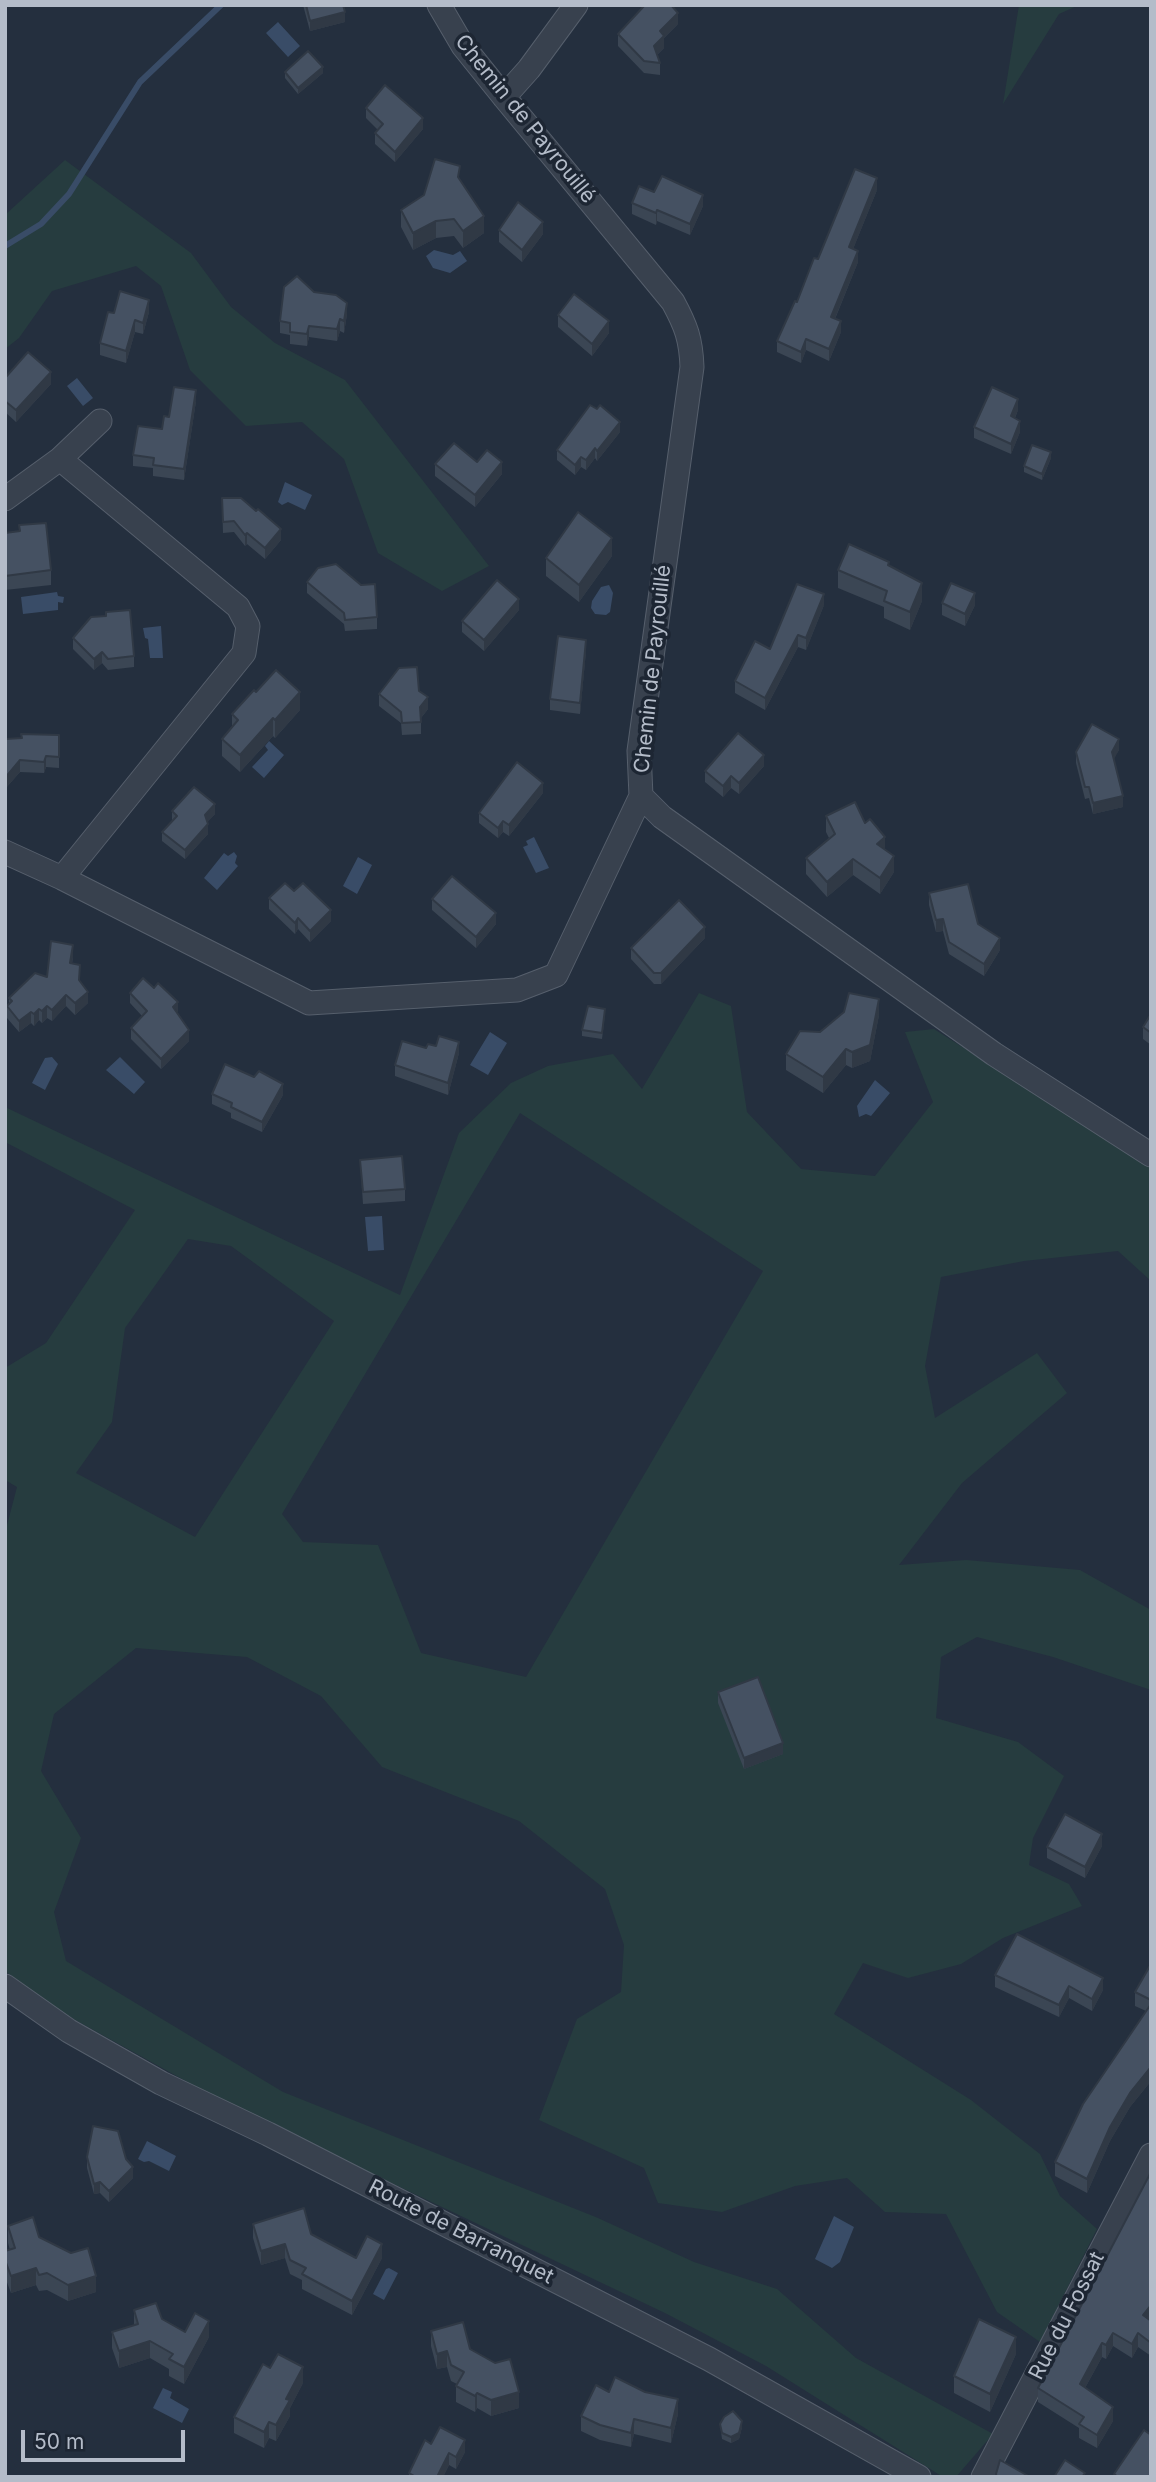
<!DOCTYPE html>
<meta charset="utf-8">
<style>
body{margin:0}
#map{position:relative;width:1156px;height:2482px;overflow:hidden;background:#242f3e;font-family:Inter,sans-serif}
canvas{display:block}
.frame{position:absolute;inset:0;border:7px solid #b4bcc9;pointer-events:none}
.scale{position:absolute;left:21px;top:2430px;width:164px;height:32px;box-sizing:border-box;border:4px solid #b4bcc9;border-top:0;padding-left:9px;font-size:21px;line-height:24px;white-space:nowrap;color:#b4bcc9;-webkit-text-stroke:5px #1d2633;paint-order:stroke}
</style>
<div id="map">
<canvas width="1156" height="2482"></canvas>
<div class="frame"></div>
<div class="scale">50 m</div>
</div>
<script>
const c = document.querySelector('canvas').getContext('2d');
c.lineJoin = 'round';
function paint(path, color) {
  c.fillStyle = color;
  c.fill(path, 'evenodd');
}
function trace(path, color, width, dash) {
  c.strokeStyle = color;
  c.lineWidth = width;
  c.lineCap = dash ? 'butt' : 'round';
  c.setLineDash(dash || []);
  c.stroke(path);
}
function label(font, color, halo, rows, align = 'center') {
  c.font = font + ' Inter,sans-serif';
  c.lineWidth = 7;
  c.setLineDash([]);
  c.textBaseline = 'middle';
  c.strokeStyle = halo;
  c.fillStyle = color;
  for (const [text, x, y, turn = 0] of rows) {
    c.save();
    c.translate(x, y);
    c.rotate((+turn || 0) * Math.PI / 180);
    c.textAlign = isNaN(turn) ? turn : align;
    if (halo) c.strokeText(text, 0, 0);
    c.fillText(text, 0, 0);
    c.restore();
  }
}
const green = new Path2D(`
 M1019,5H1079L1059,14L1003,104Z
 M65,160L191,253L231,307L275,343L345,380L489,566L442,591L378,553L344,459L302,422L246,426L190,370L161,286L136,266L52,291L19,338L5,349V215Z
 M699,993L731,1006L747,1112L801,1169L875,1176L933,1102L905,1032L934,1029L1151,1167V1281L1118,1251L1024,1261L941,1277L925,1366L935,1418L1037,1353L1067,1393L962,1483L899,1565L966,1560L1080,1570L1151,1610V1690L1053,1657L977,1637L941,1657L936,1718L1018,1742L1064,1776L1033,1838L1029,1865L1069,1884L1082,1906L1003,1938L961,1964L908,1978L863,1963L834,2014L971,2100L1040,2154L1060,2196L1097,2229L1040,2342L997,2312L946,2214L885,2212L847,2178L795,2186L722,2212L658,2203L644,2168L539,2120L577,2019L621,1992L624,1945L605,1889L519,1821L382,1767L321,1696L247,1657L136,1648L54,1714L41,1771L81,1838L54,1912L66,1961L283,2092L598,2218L694,2262L777,2289L856,2358L993,2434L956,2477H943L766,2366L665,2313L240,2111L59,2011L5,1971V1533L17,1487L5,1480V1368L46,1343L135,1210L5,1142V1107L400,1295L459,1133L511,1083L548,1066L613,1054L642,1089ZM520,1113L763,1271L526,1677L421,1653L378,1545L303,1542L282,1514ZM188,1239L231,1246L334,1321L195,1537L76,1473L112,1422L125,1328Z`);
const water = new Path2D(`
 M278,22L300,46L288,57L266,33Z
 M434,250L453,255L460,251L467,261L450,273L433,268L426,256Z
 M77,378L93,398L83,406L67,386Z
 M285,482L312,495L305,510L288,502L282,505L278,502Z
 M609,585L613,593L610,612L606,615L595,614L591,608L592,601L601,587Z
 M57,592L58,596L64,597L63,603L58,602V610L23,614L21,597Z
 M161,626L163,658H150L148,639L145,638L143,628Z
 M269,741L284,755L264,778L252,767L268,750L265,746Z
 M534,837L549,868L536,873L523,847L528,845L526,841Z
 M234,852L237,856L235,863L238,866L217,890L204,878L224,853L228,856Z
 M358,857L372,865L357,894L343,886Z
 M490,1032L507,1043L488,1075L470,1065Z
 M52,1057L58,1064L45,1090L32,1083L45,1058Z
 M120,1057L145,1082L134,1094L106,1070Z
 M875,1080L890,1093L871,1116L866,1114L859,1117L857,1106Z
 M382,1216L384,1250L368,1251L365,1217Z
 M147,2141L176,2156L169,2171L149,2161L144,2162L138,2159Z
 M834,2216L854,2227L840,2262L832,2268L815,2259Z
 M389,2268L398,2273L384,2300L373,2294L386,2269Z
 M163,2388L172,2392L170,2398L189,2409L182,2423L153,2408Z`);
const stream = new Path2D(`
 M5,246L41,224L69,194L140,82L221,5`);
const minor = new Path2D(`
 M439,5L463,46L504,97L673,302C686,326 691,339 692,367L639,751L641,796L662,817L994,1054L1151,1155
 M504,97L529,69L576,5
 M60,459L238,607L248,626L244,653L62,878
 M5,499L60,459L100,421
 M5,852L62,878L309,1003L517,990L556,975L641,796
 M5,1986L69,2031L161,2083L268,2134L709,2359L919,2477
 M983,2477L1151,2155`);
const wall = new Path2D(`
 M303,5H343L345,22L310,31Z
 M678,24L664,38V48L657,55L660,63V75L644,73L618,46V34Z
 M285,72L323,73L298,94L285,78Z
 M366,108L423,129L395,162L375,144V133L378,130L366,118Z
 M460,181L484,233L463,248L454,236L436,238L413,250L401,227V210Z
 M877,190L853,249L858,262L835,319L841,332L829,361L806,350L801,363L777,352V341L818,259Z
 M654,192L703,206L690,235L657,221L656,225L632,214V203Z
 M499,230L543,234L522,262L499,242Z
 M314,292L347,314L344,333L340,331L337,341L309,337L307,346L290,344V335L280,333V321Z
 M149,312L143,334L135,332L126,363L100,355V343L114,313Z
 M558,315L609,333L592,356L558,327Z
 M5,378L51,384L16,422L5,412Z
 M196,401L184,480L153,476V468L133,466V455L162,429L169,417Z
 M1018,410L1015,418L1020,432L1011,454L974,438V427Z
 M620,432L597,461L595,458L586,470L581,467L575,475L557,460V450Z
 M1051,458L1042,480L1024,472V466Z
 M435,464L502,474L475,507L435,476Z
 M222,498L281,540L265,559L247,544L245,546L234,532L223,533Z
 M5,533L51,570V585L5,590Z
 M612,556L579,602L546,576V558Z
 M889,566L922,601L910,630L884,618V607L838,588V570Z
 M307,582L377,617V629L345,631L344,624L307,593Z
 M942,603L975,605L965,626L942,615Z
 M824,605L806,650L798,647L765,710L735,693V681L770,649Z
 M519,610L484,651L462,632V621Z
 M73,638L134,656V667L108,670L102,663L94,670L73,649Z
 M586,651L580,714L550,710V699Z
 M419,691L428,709L421,718V734L402,735L401,723L379,706V694Z
 M256,692L300,710L275,738L273,736L240,772L222,756V739L232,728V714Z
 M59,735V768L46,767L44,773L20,772L5,789L21,739Z
 M1119,750L1113,759L1123,807L1093,814L1089,798L1085,799L1076,763V752Z
 M764,766L739,794L731,788L723,797L705,782V771Z
 M543,793L509,836L503,832L498,838L479,823V813Z
 M172,811L215,814L207,822L208,834L185,859L162,841V832L172,821Z
 M826,816L865,823L885,850L894,872L880,894L853,875L827,897L806,874V858L829,838L826,832Z
 M294,891L331,921L310,942L298,929L295,934L269,909V898Z
 M929,893L978,924L1000,950L984,976L949,954L943,931L936,932L929,905Z
 M432,899L496,924L476,948L432,910Z
 M705,938L661,984H654L631,959V948Z
 M73,957L72,964L88,1003L75,1015L66,1006L52,1021L47,1018L42,1023L39,1020L34,1026L31,1023L19,1032L7,1018V1006L9,1004V998L47,977Z
 M130,993L177,1013L189,1041L161,1069L131,1039V1028L142,1016L130,1003Z
 M605,1014L602,1039L582,1036V1030Z
 M1151,1014V1045L1143,1039V1027Z
 M879,1015L870,1061L852,1068L846,1065L823,1093L786,1070V1054L820,1032Z
 M426,1048L459,1053L448,1095L395,1076V1065Z
 M212,1094L283,1095L262,1132L231,1118V1113L212,1104Z
 M360,1160L405,1189V1201L363,1204Z
 M718,1692L783,1754L744,1769L718,1703Z
 M1102,1846L1085,1878L1047,1858V1847Z
 M1151,1964V2081L1130,2107L1110,2141L1087,2193L1055,2176V2162L1146,2011L1135,2006V1992Z
 M995,1975L1103,1990L1092,2011L1069,1998L1059,2017L995,1987Z
 M87,2157L126,2159L133,2178L109,2202L100,2193L94,2194L87,2168Z
 M1151,2172V2319L1150,2320L1151,2321V2356L1138,2347L1132,2358L1113,2346L1106,2359L1102,2357L1085,2388L1113,2421L1097,2448L1079,2438V2428L1038,2402V2388Z
 M253,2224L311,2234L356,2258H382L352,2315L302,2289V2280L290,2274L285,2258L261,2265L253,2238Z
 M8,2226L39,2237L96,2292L68,2301L47,2290L39,2291L36,2285L11,2293L5,2277V2251L10,2250L8,2243Z
 M134,2310L162,2319L185,2332L209,2337L184,2384L169,2376V2369L150,2358L119,2368L112,2348V2332L134,2325Z
 M431,2331L470,2349L519,2408L491,2416L477,2408L475,2412L456,2402V2386L457,2384L451,2381L447,2367L437,2369L431,2346Z
 M1016,2354L990,2412L954,2393V2376Z
 M303,2383L290,2408V2416L276,2441L269,2438L264,2448L234,2433V2417Z
 M609,2392L678,2414L671,2443L634,2434L631,2447L600,2440L581,2431V2416Z
 M720,2424L742,2427L739,2439L731,2443L722,2439Z
 M431,2444L465,2452L456,2469L449,2465L443,2477H409V2473Z`);
const shadedWall = new Path2D(`
 M345,12V22L310,31V21Z
 M678,13V24L664,38V48L654,58V46L660,31Z
 M323,67V73L298,94V88Z
 M423,118V129L395,162V152Z
 M877,178V190L849,259V247Z
 M703,195V206L690,235V224Z
 M657,210V221L656,225V213Z
 M484,216V233L463,248V231Z
 M436,221V238L413,250V233Z
 M543,222V234L522,262V250Z
 M858,251V262L831,328V317Z
 M149,300V312L143,334V323Z
 M347,303V314L344,333V321Z
 M340,319V331L337,341V329Z
 M135,320V332L126,363V351Z
 M609,321V333L592,356V344Z
 M841,321V332L829,361V349Z
 M309,326V337L307,346V334Z
 M806,339V350L801,363V352Z
 M51,372V384L16,422V410Z
 M196,390V401L184,480V469Z
 M1018,399V410L1011,427V416Z
 M1020,421V432L1011,454V444Z
 M620,422V432L597,461V451Z
 M595,448V458L586,470V460Z
 M1051,452V458L1042,480V474Z
 M581,457V467L575,475V465Z
 M502,462V474L475,507V495Z
 M281,529V540L265,559V548Z
 M247,533V544L245,546V535Z
 M612,538V556L579,602V585Z
 M922,583V601L910,630V612Z
 M975,593V605L965,626V614Z
 M824,594V605L806,650V638Z
 M519,599V610L484,651V640Z
 M798,635V647L765,710V698Z
 M586,640V651L580,714V703Z
 M102,652V663L94,670V659Z
 M300,692V710L275,738V720Z
 M428,697V709L420,719V707Z
 M273,718V736L240,772V755Z
 M1119,739V750L1112,763V752Z
 M764,755V766L739,794V783Z
 M46,756V767L44,773V762Z
 M20,760V772L5,789V778Z
 M731,776V788L723,797V786Z
 M543,783V793L509,836V825Z
 M1123,796V807L1093,814V803Z
 M215,804V814L205,825V815Z
 M503,821V832L498,838V828Z
 M208,824V834L185,859V850Z
 M885,837V853L877,844Z
 M894,856V872L880,894V878Z
 M853,859V875L827,897V882Z
 M331,910V921L310,942V931Z
 M496,913V924L476,948V937Z
 M298,918V929L295,934V923Z
 M943,919V931L936,932V920Z
 M705,927V938L661,984V973Z
 M1000,938V950L984,976V964Z
 M73,945V957L70,975V963Z
 M88,992V1003L75,1015V1003Z
 M66,995V1006L52,1021V1010Z
 M879,999V1015L870,1061L852,1068V1052Z
 M178,1002V1013L173,1007Z
 M47,1006V1018L42,1023V1011Z
 M39,1009V1020L34,1026V1014Z
 M31,1012V1023L19,1032V1021Z
 M189,1030V1041L161,1069V1059Z
 M459,1042V1053L448,1095V1083Z
 M846,1049V1065L823,1093V1077Z
 M283,1084V1095L262,1132V1122Z
 M783,1743V1754L744,1769V1758Z
 M1102,1834V1846L1085,1878V1867Z
 M1103,1978V1990L1092,2011V1999Z
 M1069,1986V1998L1059,2017V2005Z
 M1151,2067V2081L1130,2107L1110,2141L1087,2193V2179L1110,2127L1130,2093Z
 M133,2167V2178L109,2202V2191Z
 M100,2182V2193L94,2194V2184Z
 M285,2244V2258L261,2265V2251Z
 M382,2244V2258L352,2315V2301Z
 M36,2268V2285L11,2293V2276Z
 M96,2276V2292L68,2301V2285Z
 M1151,2305V2319L1143,2329V2315Z
 M209,2321V2337L184,2384V2367Z
 M1113,2333V2346L1106,2359V2345Z
 M1138,2333V2347L1132,2358V2344Z
 M1016,2337V2354L990,2412V2394Z
 M150,2341V2358L119,2368V2351Z
 M1102,2343V2357L1080,2397V2384Z
 M447,2351V2367L437,2369V2354Z
 M303,2367V2383L290,2408V2416L276,2441V2425L286,2399Z
 M519,2392V2408L491,2416V2400Z
 M477,2393V2408L475,2412V2396Z
 M678,2399V2414L671,2443V2428Z
 M1113,2407V2421L1097,2448V2435Z
 M634,2419V2434L631,2447V2433Z
 M742,2421V2427L739,2439L731,2443V2437Z
 M269,2422V2438L264,2448V2432Z
 M465,2440V2452L456,2469V2457Z
 M449,2453V2465L443,2477H437Z`);
const building = new Path2D(`
 M306,5H343L345,12L310,21Z
 M645,5H671L678,13L660,31L664,36L654,46L660,63L644,61L618,34Z
 M308,51L323,67L298,88L285,72Z
 M385,85L423,118L395,152L375,133L383,124L366,108Z
 M435,159L460,166L458,177L484,216L463,231L454,219L436,221L413,233L401,210L424,195Z
 M855,169L877,178L849,247L858,251L831,317L841,321L829,349L806,339L801,352L777,341L795,301L797,302L814,258L818,259Z
 M662,176L703,195L690,224L657,210L656,213L632,203L639,186L654,192Z
 M518,202L543,222L522,250L499,230Z
 M297,276L314,292L336,295L347,303L344,321L340,319L337,329L309,326L307,334L290,332V323L280,321L284,287Z
 M120,291L149,300L143,323L135,320L126,351L100,343L108,312L114,313Z
 M574,294L609,321L592,344L558,315Z
 M28,352L51,372L16,410L5,401V378Z
 M174,387L196,390L184,469L153,465L154,458L133,455L138,426L162,429L164,416L169,417Z
 M992,387L1018,399L1011,416L1020,421L1011,444L974,427Z
 M590,405L597,409L600,405L620,422L597,451L595,448L586,460L581,457L575,465L557,450Z
 M454,443L477,462L487,450L502,462L475,495L435,464Z
 M1032,445L1051,452L1042,474L1024,466Z
 M222,498H241L256,511L258,509L281,529L265,548L247,533L245,535L234,521L223,522Z
 M578,512L612,538L579,585L546,558Z
 M46,523L51,570L5,576V533L20,531L19,525Z
 M849,544L889,562L888,565L922,583L910,612L884,601L887,591L838,570Z
 M336,564L361,585L375,584L377,617L345,620L344,613L307,582L318,568Z
 M497,580L519,599L484,640L462,621Z
 M951,583L975,593L965,614L942,603Z
 M797,584L824,594L806,638L798,635L765,698L735,681L755,641L770,649Z
 M130,610L134,656L108,659L102,652L94,659L73,638L91,617L106,616V612Z
 M558,636L586,640L580,703L550,699Z
 M417,667L419,691L428,697L420,707L421,722L402,723L401,712L379,694L399,668Z
 M276,670L300,692L275,720L273,718L240,755L222,739L238,720L232,714L254,690L256,692Z
 M1092,724L1119,739L1112,752L1123,796L1093,803L1089,787H1085L1076,752Z
 M738,733L764,755L739,783L731,776L723,786L705,771Z
 M21,734L59,735V757L46,756L44,762L20,760L5,778V739L22,738Z
 M517,762L543,783L509,825L503,821L498,828L479,813Z
 M194,787L215,804L205,815L208,824L185,850L162,832L177,816L172,811Z
 M855,802L865,823L870,819L885,837L877,844L894,856L880,878L853,859L827,882L806,858L835,834L826,816Z
 M452,876L496,913L476,937L432,899Z
 M285,883L294,891L303,883L331,910L310,931L298,918L295,923L269,898Z
 M968,884L978,924L1000,938L984,964L949,942L943,919L936,920L929,893Z
 M679,900L705,927L661,973H654L631,948Z
 M51,941L73,945L70,963L80,965L79,980L88,992L75,1003L66,995L52,1010L47,1006L42,1011L39,1009L34,1014L31,1012L19,1021L7,1006L12,1001L9,998L35,973L47,977Z
 M143,978L154,988L158,983L178,1002L173,1007L189,1030L161,1059L131,1028L147,1011L130,993Z
 M849,993L879,999L870,1045L852,1052L846,1049L823,1077L786,1054L800,1031L820,1032L844,1012Z
 M588,1006L605,1009L602,1033L582,1030Z
 M1151,1014V1033L1143,1027Z
 M439,1036L459,1042L448,1083L395,1065L402,1041L426,1048L428,1044L436,1046Z
 M225,1064L254,1077L259,1071L283,1084L262,1122L231,1107L232,1103L212,1094Z
 M402,1156L405,1189L363,1192L360,1160Z
 M758,1677L783,1743L744,1758L718,1692Z
 M1065,1814L1102,1834L1085,1867L1047,1847Z
 M1017,1934L1103,1978L1092,1999L1069,1986L1059,2005L995,1975Z
 M1151,1964V2000L1135,1992Z
 M1151,2004V2067L1130,2093L1110,2127L1087,2179L1055,2162L1083,2104Z
 M93,2126L118,2131L126,2159L133,2167L109,2191L100,2182L94,2184L87,2157Z
 M1151,2172V2305L1143,2315L1151,2321V2343L1138,2333L1132,2344L1113,2333L1106,2345L1102,2343L1080,2384L1113,2407L1097,2435L1079,2424L1084,2417L1038,2388Z
 M304,2208L311,2234L356,2258L367,2236L382,2244L352,2301L302,2274L306,2268L290,2260L285,2244L261,2251L253,2224Z
 M33,2217L39,2237L71,2253L88,2248L96,2276L68,2285L47,2273L39,2275L36,2268L11,2276L5,2260V2251L15,2248L8,2226Z
 M156,2303L162,2319L185,2332L195,2313L209,2321L184,2367L169,2359L173,2354L150,2341L119,2351L112,2332L138,2324L134,2310Z
 M979,2319L1016,2337L990,2394L954,2376Z
 M463,2322L470,2349L495,2363L510,2359L519,2392L491,2400L477,2393L475,2396L456,2386L464,2372L451,2365L447,2351L437,2354L431,2331Z
 M278,2354L303,2367L286,2399L290,2400L276,2425L269,2422L264,2432L234,2417L263,2364L270,2368Z
 M615,2377L645,2392L678,2399L671,2428L634,2419L631,2433L600,2425L581,2416L596,2385L609,2392Z
 M733,2411L742,2421L739,2433L731,2437L722,2433L720,2424L724,2417Z
 M440,2427L465,2440L456,2457L449,2453L437,2477H416L409,2473L425,2440L431,2444Z
 M1144,2430L1151,2435V2477H1118L1114,2474Z
 M1000,2460L1030,2477H997L996,2474Z
 M1065,2460L1085,2473L1082,2477H1054Z`);
const streetNames = [
 ["Chemin de Payrouillé",525,119,51],
 ["Chemin de Payrouillé",653,669,-84],
 ["Route de Barranquet",461,2232,27],
 ["Rue du Fossat",1067,2316,-63]
];
paint(green, '#263c3f');
paint(water, '#394c67');
trace(stream, '#394c67', 6);
trace(minor, '#565f6c', 25);
trace(minor, '#38414e', 23);
paint(wall, '#3b4654');
paint(shadedWall, '#303945');
paint(building, '#455162');
trace(building, '#303945', 2);
label('21px', '#b4bcc9', '#1d2633', streetNames);
</script>
